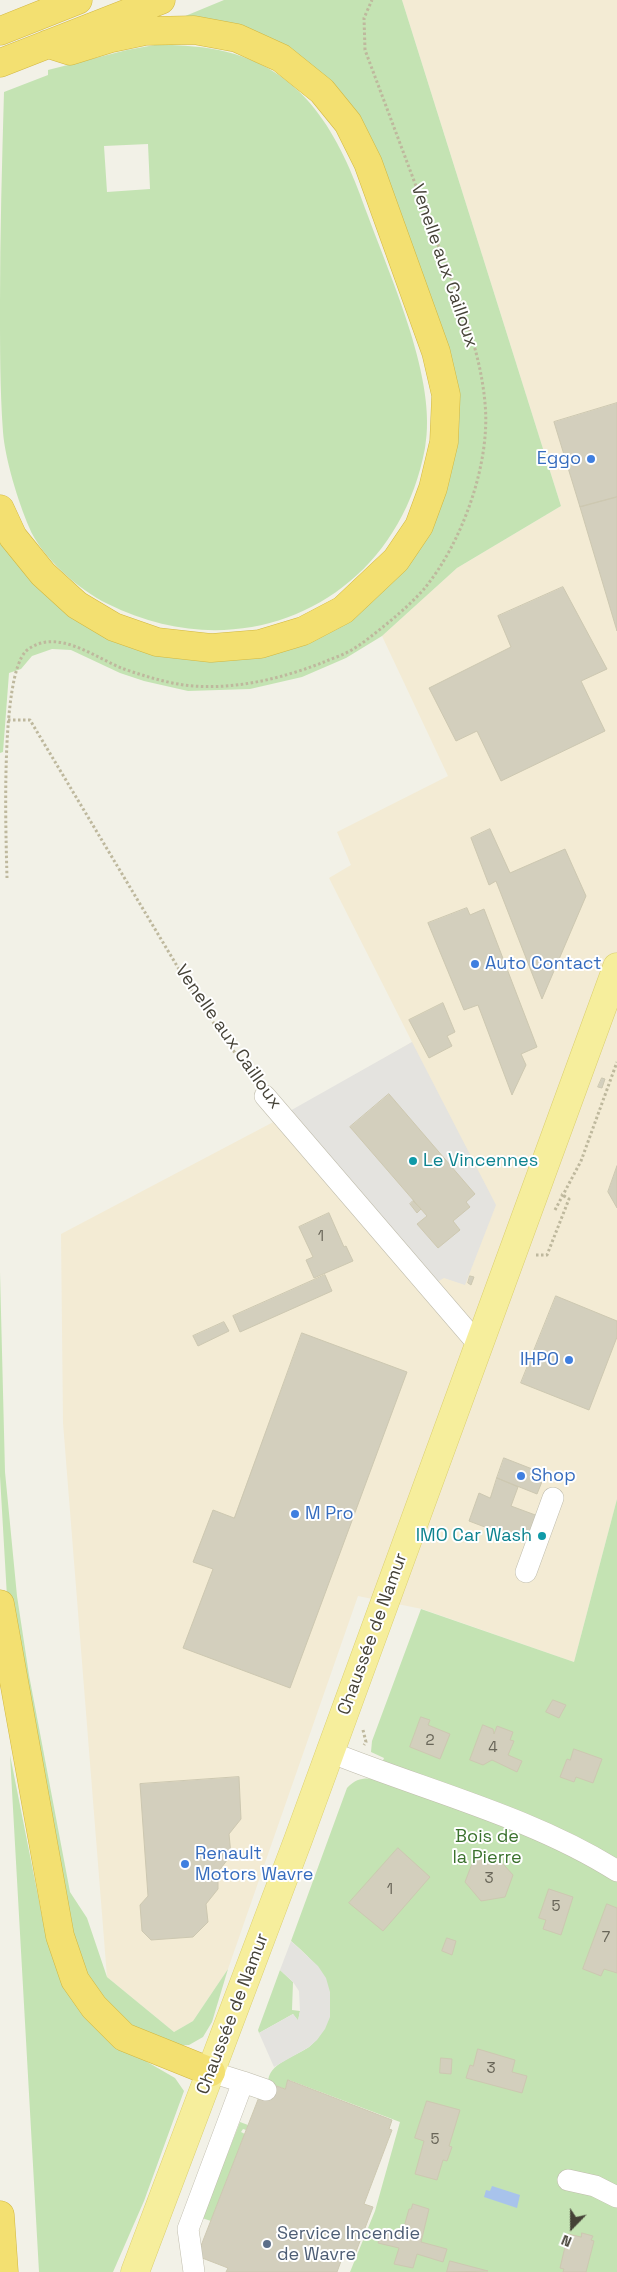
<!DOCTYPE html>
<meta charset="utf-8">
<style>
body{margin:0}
#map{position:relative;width:617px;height:2272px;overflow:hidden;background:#f2f1e7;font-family:"Space Grotesk",sans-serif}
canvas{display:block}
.north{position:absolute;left:547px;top:2202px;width:50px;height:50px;-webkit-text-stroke:4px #fff;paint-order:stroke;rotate:202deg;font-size:14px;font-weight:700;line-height:20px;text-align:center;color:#454237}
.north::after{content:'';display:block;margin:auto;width:18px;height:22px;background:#454237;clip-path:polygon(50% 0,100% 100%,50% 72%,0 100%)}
</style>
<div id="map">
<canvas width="617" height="2272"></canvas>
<div class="north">N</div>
</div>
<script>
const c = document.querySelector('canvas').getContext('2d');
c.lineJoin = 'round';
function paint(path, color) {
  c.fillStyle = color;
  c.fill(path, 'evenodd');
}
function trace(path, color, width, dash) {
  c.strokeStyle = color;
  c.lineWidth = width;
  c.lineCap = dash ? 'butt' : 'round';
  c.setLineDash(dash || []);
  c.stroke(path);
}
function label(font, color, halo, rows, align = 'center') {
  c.font = font + ' "Space Grotesk",sans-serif';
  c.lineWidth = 4;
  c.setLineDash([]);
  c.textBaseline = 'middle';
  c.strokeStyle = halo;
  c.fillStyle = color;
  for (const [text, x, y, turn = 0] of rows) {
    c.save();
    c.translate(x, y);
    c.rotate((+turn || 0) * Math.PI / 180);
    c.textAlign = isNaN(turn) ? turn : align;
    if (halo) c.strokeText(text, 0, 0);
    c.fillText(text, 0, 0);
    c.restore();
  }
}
const commercial = new Path2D(`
 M402,0H617V1499L574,1662L422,1609L358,1596L228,1969L193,2021L174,2032L107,1977L63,1423L61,1234L279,1119L412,1042L329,878L351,865L337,832L448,776L382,636L457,568L561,506Z`);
const green = new Path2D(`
 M224,0H402L561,506L457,568L382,636L346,658L302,677L250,689L188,691L144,681L120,673L71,650L52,649L32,656L21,669L9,673L3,752L0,753V532L28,574L214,658L381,591L456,417L354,109L178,19Z
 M160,44C182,46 205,46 227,52C310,73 342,142 368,216C391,279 438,381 425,448C397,600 246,673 108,604C79,590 41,557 29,527C18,501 5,459 3,432C0,390 0,347 0,304C0,233 2,163 4,92L48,75V70L127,50ZM148,144L150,189L107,192L104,146Z
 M0,1272L5,1472L17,1596L29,1675L70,1892L87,1918L107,1977L174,2032L193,2021L228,1969L212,2022L203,2037L189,2045L173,2046L145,2039L80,1975L7,1597L0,1476Z
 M617,1499V2272H350L375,2211L400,2122L289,2080L285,2089L268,2083C268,2063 295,2057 309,2047C320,2038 325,2028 328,2015C336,1982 314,1961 291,1941L347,1788C357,1778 363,1778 376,1779L384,1758L371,1752L372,1741L421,1609L574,1662Z
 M10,1755L42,1916L60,1975L137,2056L175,2078L184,2091L144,2201L113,2272H39Z
 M280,1970L293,1982L292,2010L300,2011L298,2021L293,2014L259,2033L258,2030Z
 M240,2122L248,2125L246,2130L243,2129L241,2132L245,2134L211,2221L202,2218Z`);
const parking = new Path2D(`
 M412,1042L496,1205L465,1285L444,1278L437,1282L288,1112ZM389,1094L475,1194L466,1202L469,1207L453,1221L460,1230L438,1248L417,1224L427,1216L350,1127Z
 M291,1941L318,1966L326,1978L330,1992V2017L325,2029L317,2040L309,2047L274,2067L259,2033L293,2014L298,2020L300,2011L299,1991L293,1982L280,1970Z`);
const water = new Path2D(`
 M492,2186L520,2195L517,2208L484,2197L486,2190L490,2191Z`);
const building = new Path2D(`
 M617,403V497L580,507L554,422Z
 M617,497V631L580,507Z
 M563,587L607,669L581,681L605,731L501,781L477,731L456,741L429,688L511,647L498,616Z
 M490,829L510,873L565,849L586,896L542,999L496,881L489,885L471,838Z
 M467,908L470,915L484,909L537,1047L521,1054L526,1065L512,1095L478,1005L464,1010L428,923Z
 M443,1003L455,1032L447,1036L452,1046L429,1058L409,1020Z
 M602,1078L605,1079L602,1088L598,1087Z
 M389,1094L475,1194L466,1202L470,1207L453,1221L460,1230L438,1248L417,1224L427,1216L350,1127Z
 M617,1166V1208L608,1192Z
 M413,1201L421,1209L417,1213L410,1204Z
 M329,1213L344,1247L346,1246L353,1261L314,1278L306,1260L313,1257L299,1227Z
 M325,1275L332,1291L240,1332L233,1316Z
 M470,1276L474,1277L471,1285L468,1283Z
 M556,1296L617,1321V1337L589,1410L521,1383Z
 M224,1322L229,1331L198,1346L193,1336Z
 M302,1333L407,1372L290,1688L183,1648L213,1569L193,1562L213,1510L234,1518Z
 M504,1458L545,1474L537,1494L497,1478Z
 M497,1478L518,1487L511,1506L538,1516L527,1543L469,1521L479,1493L490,1498Z
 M553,1700L566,1705L559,1718L546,1712Z
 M421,1717L430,1720L428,1725L450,1734L440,1759L410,1747Z
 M483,1725L493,1729L494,1734L497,1726L513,1732L510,1740L514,1741L508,1755L522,1761L517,1772L492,1760L483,1765L470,1760Z
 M574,1749L602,1759L593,1783L576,1777L574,1782L560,1777L567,1759L570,1760Z
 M239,1777L241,1819L229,1834L231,1855L218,1872V1889L206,1904L208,1922L193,1937L151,1940L142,1931L140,1905L148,1896L140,1784Z
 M398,1848L430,1877L383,1931L349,1903Z
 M496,1856L513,1875L505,1897L481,1901L465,1882L473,1861Z
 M549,1889L573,1897L561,1935L543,1929L546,1920L539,1918Z
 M607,1904L617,1908V1973L604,1969L601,1976L583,1969Z
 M447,1938L456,1941L452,1955L442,1951Z
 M478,2049L515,2060L512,2072L527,2076L522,2093L466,2078L470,2065L473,2066Z
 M441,2058L452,2059L451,2074L440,2073Z
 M288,2080L392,2120L389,2129L392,2130L364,2204L373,2207L354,2257L344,2253L337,2272H226L228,2268L197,2256L259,2097L268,2083L285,2089Z
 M427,2101L460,2110L449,2146L452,2147L447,2161L443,2160L437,2180L415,2174L424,2141L415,2138Z
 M413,2204L429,2209L421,2242L447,2249L443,2262L417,2254L413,2268L394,2264L399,2248L378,2243L382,2229L402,2234L409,2209H411Z
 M582,2233L593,2236L591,2240L594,2241L586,2272H563L564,2269L560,2268L568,2234L581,2237Z
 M450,2261L488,2271L447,2272Z`);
const path = new Path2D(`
 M8,720H30L198,1001L255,1081
 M7,878C6,835 0,677 26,651C56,626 95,658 124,669C144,676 164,682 184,685C231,691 281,679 324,662C333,658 344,655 353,649C362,644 370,637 378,631C394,618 410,605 424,589C462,543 491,463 485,403C480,347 457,294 437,242C413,178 389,114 365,50L364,18L372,0
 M555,1210L581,1161L617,1062
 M536,1255H547L569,1199L561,1194
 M363,1730L366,1742L364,1745`);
const minor = new Path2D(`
 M265,1096L478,1344
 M526,1572L553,1498
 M330,1752C424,1790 532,1817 617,1871
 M243,2082L266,2090
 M568,2180L595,2186L617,2197
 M194,2272L188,2229L243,2082L211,2072`);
const major = new Path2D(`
 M135,2272L298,1840L617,967`);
const highway = new Path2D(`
 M0,31L78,0
 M0,63L161,0
 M0,509L13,537L43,574L77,605L114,627L157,642L211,648L260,644L303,631L343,610L396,560L419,526L433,488L444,442L446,395L436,352L368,163L348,123L322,91L281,58L237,38L194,30L145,31L112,38L70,51L48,44
 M0,1604L60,1936L75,1980L94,2007L124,2037L211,2072
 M0,2215L4,2272`);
const markers = [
 [591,459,5,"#3f7fe0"],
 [475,964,5,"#3f7fe0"],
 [413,1161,5,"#0f9aa8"],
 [569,1360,5,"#3f7fe0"],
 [521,1476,5,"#3f7fe0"],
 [295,1514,5,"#3f7fe0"],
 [542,1536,5,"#0f9aa8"],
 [185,1864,5,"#3f7fe0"],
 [267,2244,5,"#5c6f8a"]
];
const numberNames = [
 ["1",321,1237],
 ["2",430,1741],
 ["4",493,1748],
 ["3",489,1879],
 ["1",390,1890],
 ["5",556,1907],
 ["7",606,1938],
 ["3",491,2069],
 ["5",435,2140]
];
const streetNames = [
 ["Venelle aux Cailloux",444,266,71],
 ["Venelle aux Cailloux",228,1037,55],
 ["Chaussée de Namur",373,1634,-70],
 ["Chaussée de Namur",233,2014,-69]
];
const shopNames = [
 ["Eggo",581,459,"right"],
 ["Auto Contact",485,964],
 ["IHPO",559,1360,"right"],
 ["Shop",531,1476],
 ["M Pro",305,1514],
 ["Renault",195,1854],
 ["Motors Wavre",195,1875]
];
const cultureNames = [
 ["Le Vincennes",423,1161],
 ["IMO Car Wash",532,1536,"right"]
];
const parkNames = [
 ["Bois de",487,1837],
 ["la Pierre",487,1858]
];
const serviceNames = [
 ["Service Incendie",277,2234],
 ["de Wavre",277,2255]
];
paint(commercial, '#f3ebd4');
paint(green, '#c4e3b3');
paint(parking, '#e4e3df');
paint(water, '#a8c3eb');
paint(building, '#d3cfbd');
trace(building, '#cdc8b1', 1);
trace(minor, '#c0bdad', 22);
trace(major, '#dace6d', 29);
trace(highway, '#d1b742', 29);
trace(path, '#beb89d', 3, [2.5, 2.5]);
trace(minor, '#fff', 21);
trace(major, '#f6ee9c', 28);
trace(highway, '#f3e071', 28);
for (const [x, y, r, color] of markers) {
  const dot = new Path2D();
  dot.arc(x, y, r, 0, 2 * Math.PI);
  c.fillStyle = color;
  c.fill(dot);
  trace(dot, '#fff', 2);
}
label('15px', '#686558', null, numberNames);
label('18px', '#454237', '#fff', streetNames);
label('18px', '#366cbe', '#fff', shopNames, 'left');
label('18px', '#0d838f', '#fff', cultureNames, 'left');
label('18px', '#3b722e', '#fff', parkNames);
label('18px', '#4e5e75', '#fff', serviceNames, 'left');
</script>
